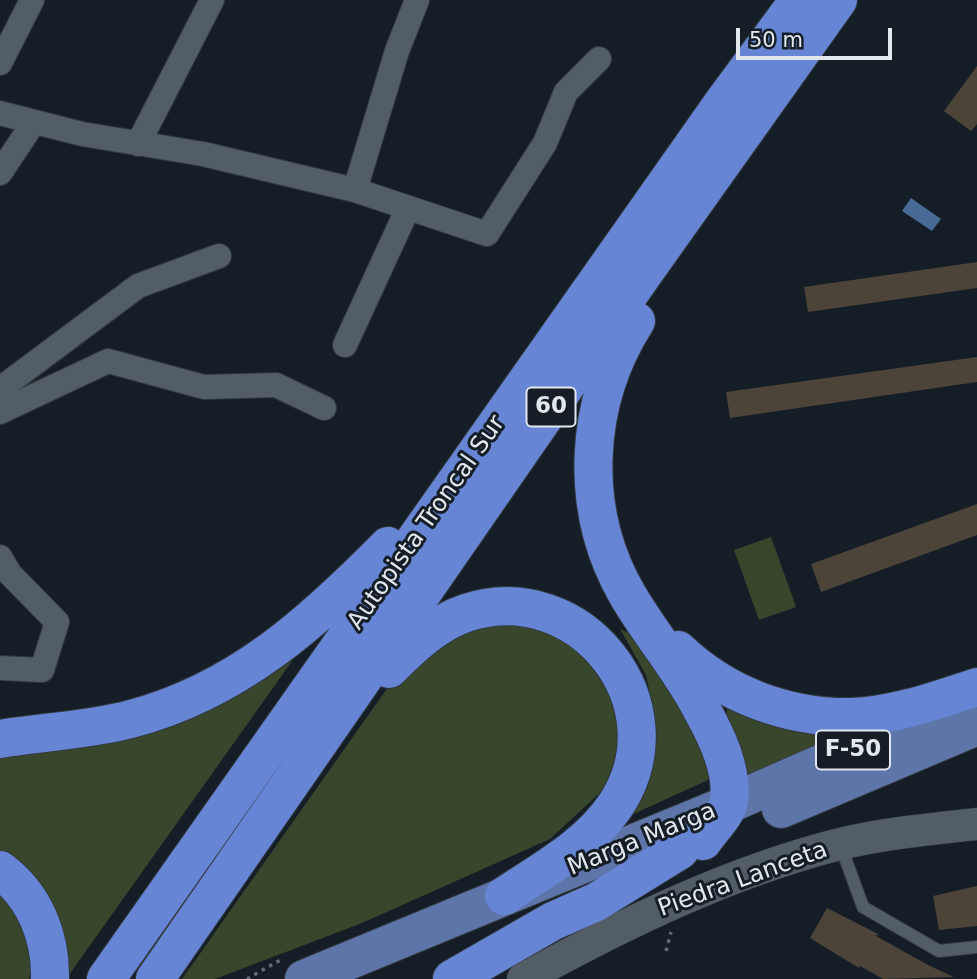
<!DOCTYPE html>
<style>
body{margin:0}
#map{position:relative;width:977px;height:979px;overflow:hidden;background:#151e26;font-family:"DejaVu Sans",sans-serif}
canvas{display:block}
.scale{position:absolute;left:736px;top:28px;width:156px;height:32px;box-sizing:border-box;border:4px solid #e2e8ee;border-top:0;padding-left:9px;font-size:21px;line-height:24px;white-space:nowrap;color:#e2e8ee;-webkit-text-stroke:5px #151e26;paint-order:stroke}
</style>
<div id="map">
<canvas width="977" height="979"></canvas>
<div class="scale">50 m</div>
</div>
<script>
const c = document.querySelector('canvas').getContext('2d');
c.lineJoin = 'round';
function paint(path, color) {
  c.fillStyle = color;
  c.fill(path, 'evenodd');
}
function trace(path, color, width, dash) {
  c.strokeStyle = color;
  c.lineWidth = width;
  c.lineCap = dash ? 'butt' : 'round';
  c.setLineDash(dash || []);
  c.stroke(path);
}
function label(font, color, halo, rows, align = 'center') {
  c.font = font + ' "DejaVu Sans",sans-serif';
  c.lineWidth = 6;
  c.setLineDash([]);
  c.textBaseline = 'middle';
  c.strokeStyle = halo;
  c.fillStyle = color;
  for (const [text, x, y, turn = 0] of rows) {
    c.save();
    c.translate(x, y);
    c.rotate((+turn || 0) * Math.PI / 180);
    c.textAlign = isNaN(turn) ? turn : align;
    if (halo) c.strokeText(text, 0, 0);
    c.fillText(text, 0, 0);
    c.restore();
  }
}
const green = new Path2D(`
 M771,537L796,607L759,620L734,550Z
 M498,623L551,627L594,657L619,699L621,747L604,789L550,839L362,923L215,979H182L386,690L445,640Z
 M620,629L652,644L717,767L708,780L629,816L653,765L654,714L646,675Z
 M312,633L66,979L0,854V757Z
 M727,702L863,731L747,779L727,720Z
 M0,883L36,954L29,979H0Z`);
const water = new Path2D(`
 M911,198L941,219L932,231L902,211Z`);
const building = new Path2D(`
 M977,66V124L971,131L944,111Z
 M977,262V288L808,312L804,287Z
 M977,357V382L730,418L726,392Z
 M977,504V535L821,592L811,564Z
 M977,886V926L939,930L933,896Z
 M827,908L878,934L876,936L930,966L954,977L883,979L860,966L859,968L810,938Z`);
const path = new Path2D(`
 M666,951L671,932
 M247,979L282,959`);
const service = new Path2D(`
 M840,844L863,907L939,951L977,947`);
const minor = new Path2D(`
 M0,63L32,0
 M0,113L82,134L203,154L355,190L487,234L545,143L566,92L599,59
 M138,144L212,0
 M0,173L34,122
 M355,190L397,51L417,0
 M345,345L408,208
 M0,389L138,286L219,256
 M0,412L108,361L204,387L276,385L324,408
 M0,557L10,574L57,622L42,670L0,668`);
const tertiary = new Path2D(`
 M523,979C623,924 729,872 840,844C885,833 932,829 977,824`);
const primary = new Path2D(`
 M781,809L977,726
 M304,979L729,804L943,710`);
const motorway = new Path2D(`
 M636,321C584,402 578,509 627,594C650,634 681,669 702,710C717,737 733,770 729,801C727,814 710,830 703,841
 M678,650C724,694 786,718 851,717C893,716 937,700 977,687
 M389,669C411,647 436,623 466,613C580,575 683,705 615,806C588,846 543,870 504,896
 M0,739C43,732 90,730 131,719C238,691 313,622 388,546
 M0,870C35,896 51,937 50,979
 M106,979L725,100L799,0
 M155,979L641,277L838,0
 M452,979L553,921L596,902L680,850`);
const shields = [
 [551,407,49],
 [853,750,74]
];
const shieldNames = [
 ["60",551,407],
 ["F-50",853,750]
];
const streetNames = [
 ["Autopista Troncal Sur",427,523,-55],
 ["Marga Marga",642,840,-22],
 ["Piedra Lanceta",743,880,-20]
];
paint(green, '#38472b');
paint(water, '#486a96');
paint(building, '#4c4339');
trace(service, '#333940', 14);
trace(minor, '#333940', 26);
trace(tertiary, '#333940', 33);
trace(primary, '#333940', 40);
trace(motorway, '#333940', 40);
trace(path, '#656d74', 3.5, [3.5, 5]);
trace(service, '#525d66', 12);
trace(minor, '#525d66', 24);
trace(tertiary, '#525d66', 32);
trace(primary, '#5e75a9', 38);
trace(motorway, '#6685d5', 38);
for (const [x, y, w] of shields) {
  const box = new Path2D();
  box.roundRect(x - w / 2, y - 19.5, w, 39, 5);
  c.fillStyle = '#151e26';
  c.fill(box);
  trace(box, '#e2e8ee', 2);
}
label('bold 23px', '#e2e8ee', null, shieldNames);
label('24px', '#e2e8ee', '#151e26', streetNames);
</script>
